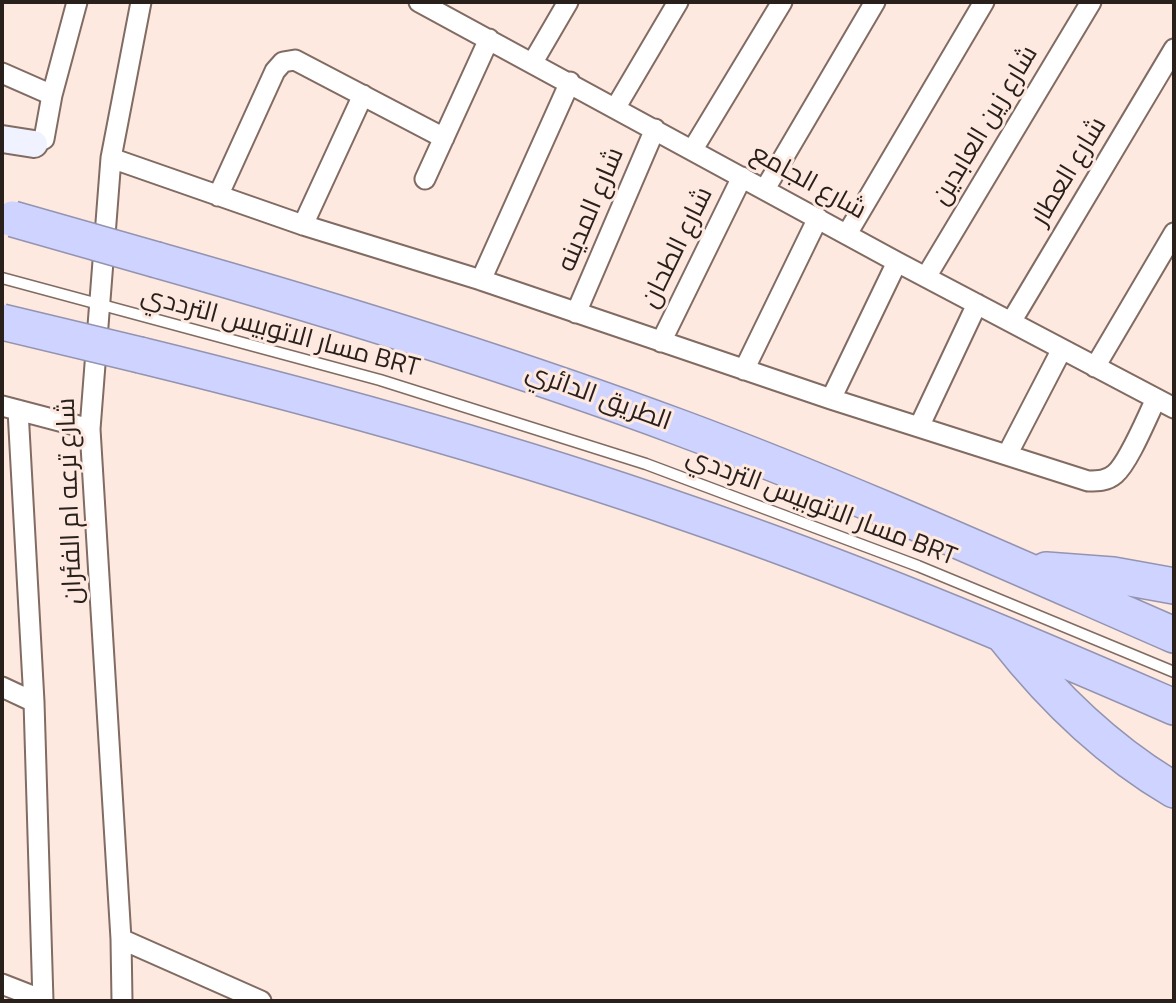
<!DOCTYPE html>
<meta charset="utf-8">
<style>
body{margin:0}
#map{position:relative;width:1176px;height:1003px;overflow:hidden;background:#fde9e0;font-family:"Titillium Web",sans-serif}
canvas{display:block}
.frame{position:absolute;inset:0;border:4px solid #29201c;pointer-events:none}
</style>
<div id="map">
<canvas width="1176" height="1003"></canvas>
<div class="frame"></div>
</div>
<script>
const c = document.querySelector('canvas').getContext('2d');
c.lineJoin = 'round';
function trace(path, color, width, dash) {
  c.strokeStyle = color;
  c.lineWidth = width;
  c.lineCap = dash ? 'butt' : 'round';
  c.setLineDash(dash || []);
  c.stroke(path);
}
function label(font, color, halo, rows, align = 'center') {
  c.font = font + ' "Titillium Web",Cairo,sans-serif';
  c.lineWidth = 6;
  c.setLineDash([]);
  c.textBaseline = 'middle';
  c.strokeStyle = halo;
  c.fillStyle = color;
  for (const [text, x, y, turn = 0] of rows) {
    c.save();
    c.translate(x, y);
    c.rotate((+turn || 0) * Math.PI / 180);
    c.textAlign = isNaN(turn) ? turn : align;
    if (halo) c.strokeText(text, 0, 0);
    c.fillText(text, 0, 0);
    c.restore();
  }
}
const lane = new Path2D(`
 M2,278L380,380L646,464L918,566L1174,672`);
const street = new Path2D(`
 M419,2L897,262L1174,408
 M533,62L568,2
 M2,73L52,95
 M616,107L678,2
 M34,144L44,139L52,95L77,2
 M693,149L782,2
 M111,158L303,225L481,280L831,399L1088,481C1098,481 1107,481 1115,474C1129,462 1147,417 1156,399
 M425,179L489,39
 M765,189L875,2
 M218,196L275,71L283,62L295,60L444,138
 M303,225L363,95
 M847,234L984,2
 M926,277L1091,2
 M481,280L570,82
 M576,313L655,129
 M1011,322L1174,49
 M661,342L742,177
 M1095,367L1174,233
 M744,370L818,218
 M831,399L897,262
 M2,406L90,429
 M18,410L34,702L43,1001
 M919,427L977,304
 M1007,455L1062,349
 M2,687L34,702
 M121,939L261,1001
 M2,984L43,1000
 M122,1001L121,939L90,429L111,158L141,2`);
const secondary = new Path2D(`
 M2,139L34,144`);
const highway = new Path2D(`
 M157,260C334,310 509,364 681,428C848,490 1011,564 1174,635
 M140,355C324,400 506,450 684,512C851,569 1013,637 1174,707
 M1046,570L1113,575L1174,586
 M1005,637C1052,697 1108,751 1174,790`);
const highwayBridge = new Path2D(`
 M13,219L157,260
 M2,322L140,355`);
const streetNames = [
 ["شارع زين العابدين",986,126,-59],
 ["شارع العطار",1070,172,-59],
 ["شارع الجامع",808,183,29],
 ["شارع المدينه",592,210,-67],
 ["شارع الطحان",678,248,-64],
 ["مسار الاتوبيس الترددي BRT",280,333,15],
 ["الطريق الدائري",598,398,20],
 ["شارع ترعه ام الفئران",71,501,-92],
 ["مسار الاتوبيس الترددي BRT",821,508,21]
];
trace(lane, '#816b62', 13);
trace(street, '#816b62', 23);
trace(secondary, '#816b62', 30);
trace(highway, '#9494b0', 38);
trace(lane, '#fff', 10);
trace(street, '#fff', 19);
trace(secondary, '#f0f2ff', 26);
trace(highway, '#ced3ff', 35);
trace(highwayBridge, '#9494b0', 38, []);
trace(highwayBridge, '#ced3ff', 35);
label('26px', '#29201c', '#fde9e0', streetNames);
</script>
